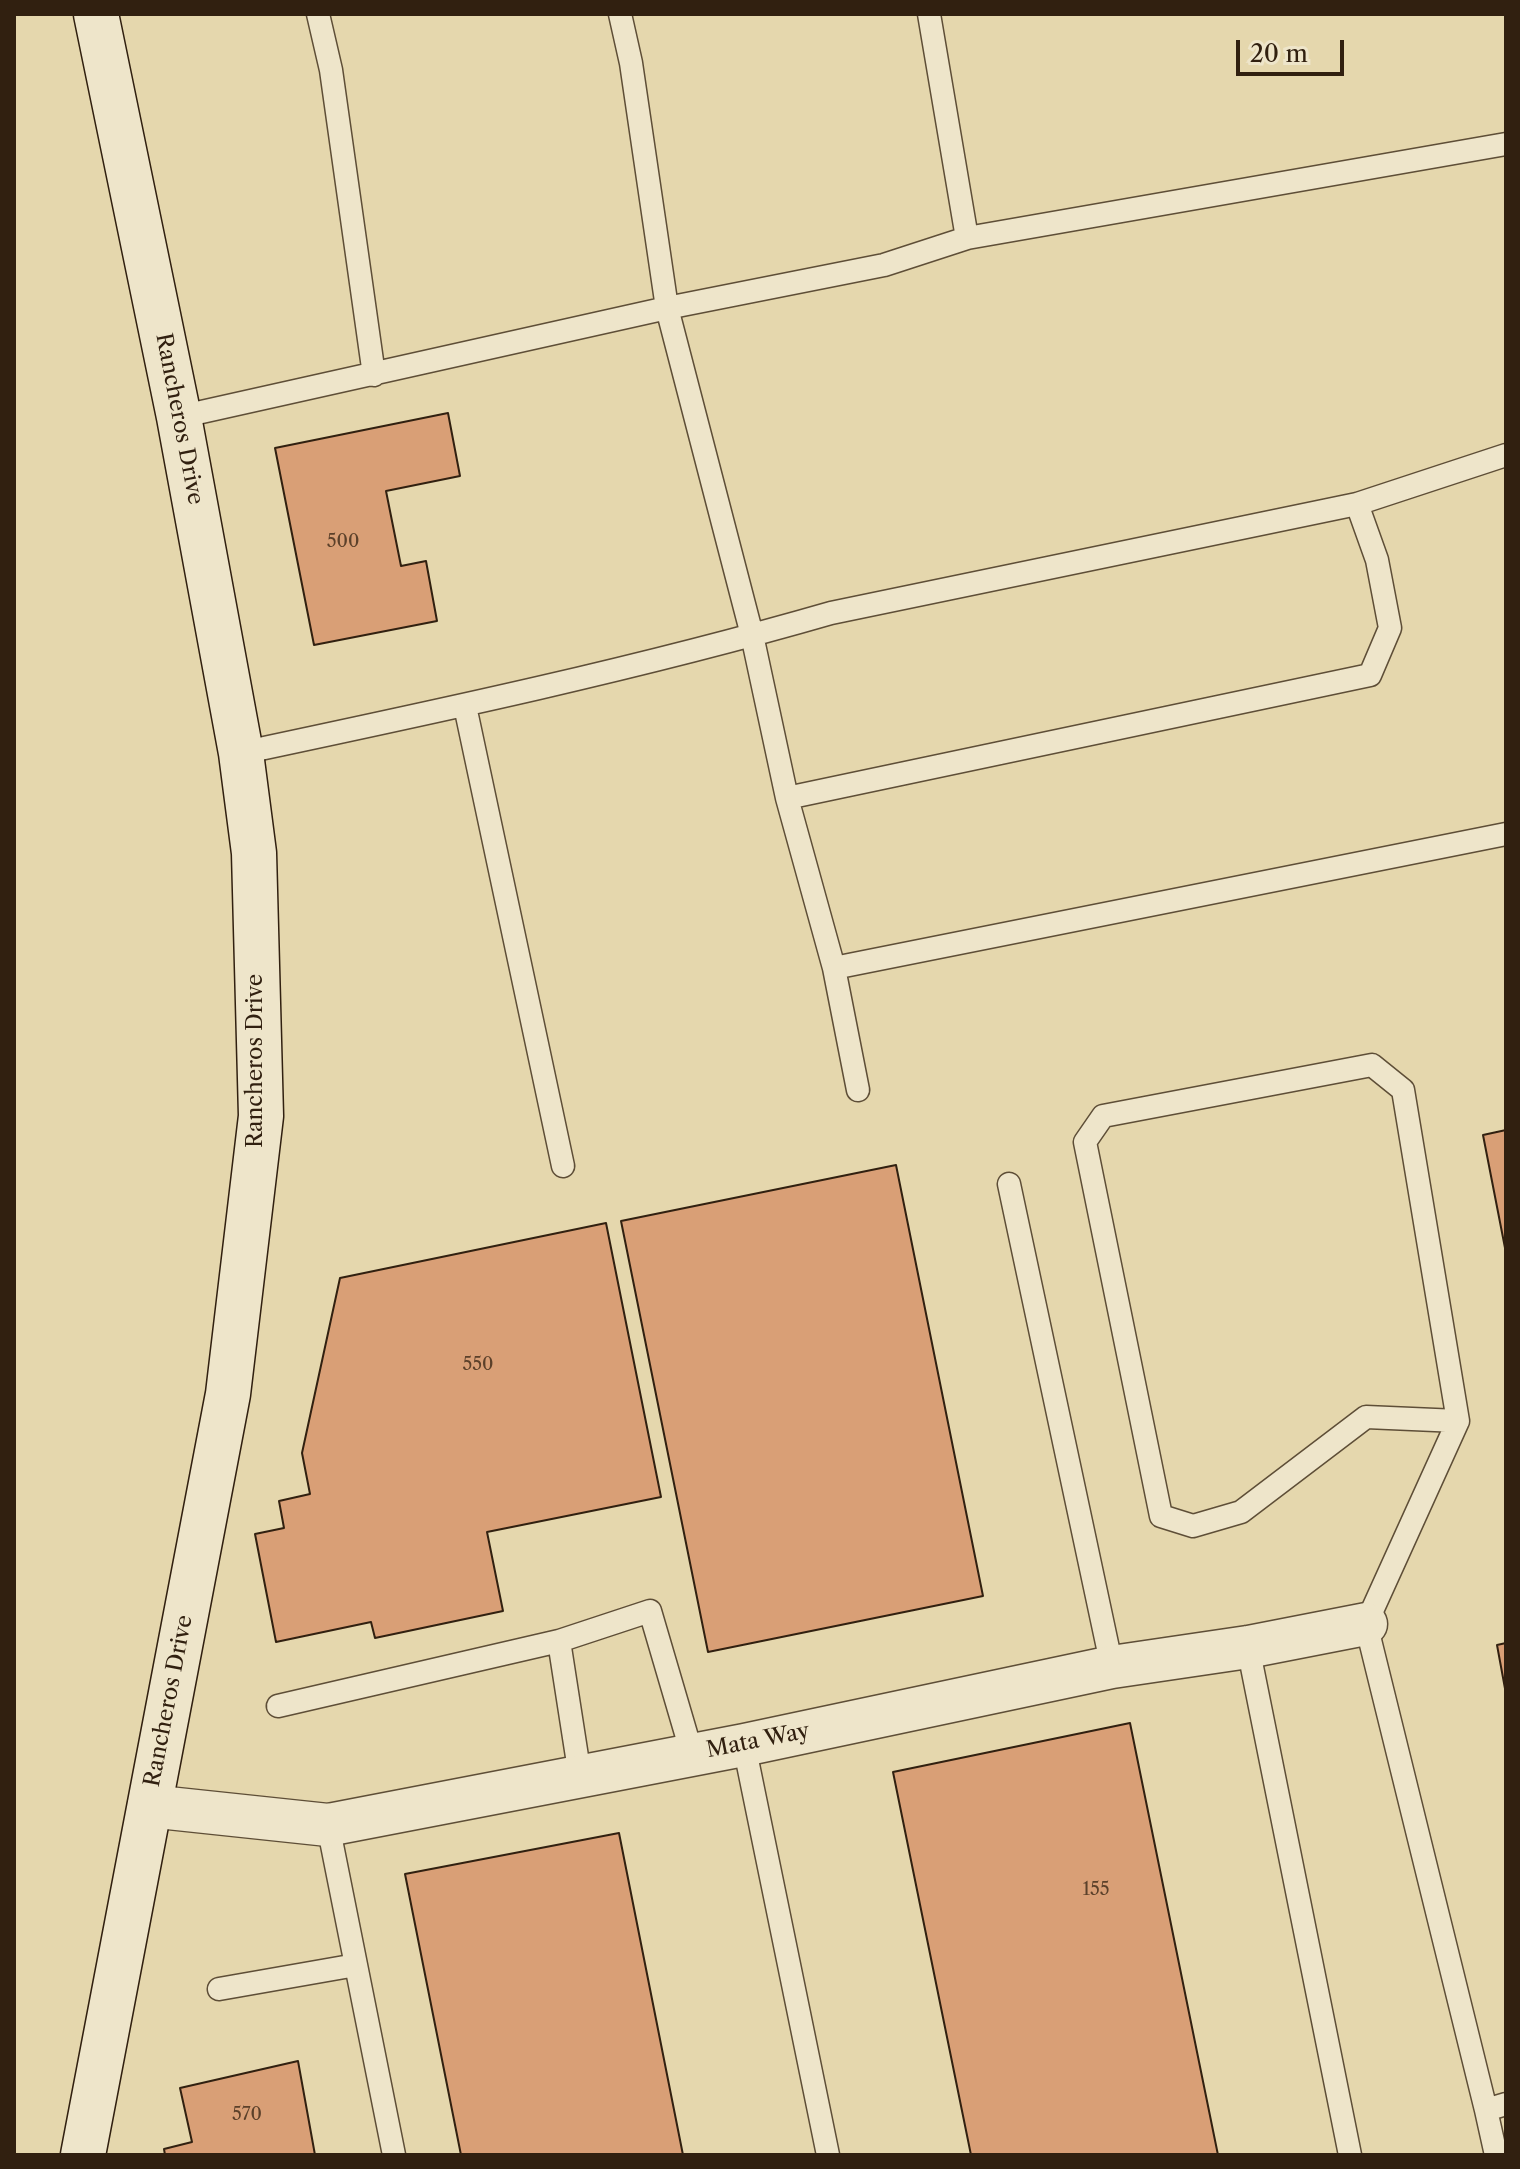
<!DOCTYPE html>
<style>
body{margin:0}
#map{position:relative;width:1520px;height:2169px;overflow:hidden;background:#e5d7ad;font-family:"Libre Caslon Text",serif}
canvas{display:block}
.frame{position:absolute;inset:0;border:16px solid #312010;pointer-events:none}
.scale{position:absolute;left:1236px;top:40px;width:108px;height:36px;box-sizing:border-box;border:4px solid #312010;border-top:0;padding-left:10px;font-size:24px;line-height:28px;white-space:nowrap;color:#312010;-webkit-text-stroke:6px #eee5ca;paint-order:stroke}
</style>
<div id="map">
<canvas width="1520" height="2169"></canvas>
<div class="frame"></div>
<div class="scale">20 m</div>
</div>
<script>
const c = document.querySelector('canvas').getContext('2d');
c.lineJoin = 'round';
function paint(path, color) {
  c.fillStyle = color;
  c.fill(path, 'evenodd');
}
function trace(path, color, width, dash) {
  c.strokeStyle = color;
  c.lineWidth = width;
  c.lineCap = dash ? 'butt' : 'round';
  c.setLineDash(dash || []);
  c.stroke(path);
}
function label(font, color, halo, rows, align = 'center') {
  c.font = font + ' "Libre Caslon Text",serif';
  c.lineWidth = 6;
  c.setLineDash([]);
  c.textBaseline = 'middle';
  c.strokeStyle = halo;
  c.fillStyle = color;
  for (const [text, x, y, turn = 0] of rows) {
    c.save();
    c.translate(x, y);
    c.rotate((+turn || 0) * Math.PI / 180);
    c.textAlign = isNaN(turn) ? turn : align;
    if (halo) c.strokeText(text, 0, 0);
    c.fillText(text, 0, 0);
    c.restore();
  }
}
const building = new Path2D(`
 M448,413L460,476L386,491L401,566L426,561L437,621L314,645L275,448Z
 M1506,1130V1253L1483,1135Z
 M896,1165L983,1596L708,1652L621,1221Z
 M606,1223L661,1497L487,1532L503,1611L375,1638L371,1622L276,1642L255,1534L284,1528L279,1501L310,1494L302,1453L340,1278Z
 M1506,1643V1694L1497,1645Z
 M1130,1723L1218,2155H971L893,1772Z
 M619,1833L683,2155H461L405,1874Z
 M298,2061L315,2155H165L164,2149L192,2142L180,2088Z`);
const service = new Path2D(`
 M318,14L331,70L374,375
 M620,14L631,63L667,308L752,635L787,798L834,968L858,1090
 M929,14L967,238
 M179,417L667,308L884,265L967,238L1506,144
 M465,706L563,1166
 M241,753C439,711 637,669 831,613L1357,504L1506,455
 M787,798L1370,675L1390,628L1377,560L1357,504
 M834,968L1506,834
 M1009,1184L1112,1667
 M1458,1421L1366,1417L1241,1512L1193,1526L1161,1516L1085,1142L1103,1116L1372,1065L1403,1090L1458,1421L1366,1624L1486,2110L1506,2104
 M1248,1647L1350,2155
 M278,1706L559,1641
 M744,1745L828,2155
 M580,1776L559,1641L650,1611L692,1754
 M328,1825L394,2155
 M219,1989L356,1965
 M1486,2110L1496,2155`);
const minor = new Path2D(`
 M149,1806L328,1825L744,1745L1112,1667L1248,1647L1366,1624`);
const secondary = new Path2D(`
 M83,2155L228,1394L261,1116L254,853L241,753L179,417L96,14`);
const numberNames = [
 ["500",343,542],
 ["550",478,1365],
 ["155",1096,1890],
 ["570",247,2115]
];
const streetNames = [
 ["Rancheros Drive",179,419,79],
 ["Rancheros Drive",256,1061,-90],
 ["Rancheros Drive",169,1701,-79],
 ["Mata Way",758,1741,-11]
];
paint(building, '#d99f76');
trace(building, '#312010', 2);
trace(service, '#5e4e37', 25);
trace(minor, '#5e4e37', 45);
trace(secondary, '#312010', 47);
trace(service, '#eee5ca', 22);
trace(minor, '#eee5ca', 42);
trace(secondary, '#eee5ca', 44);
label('18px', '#5b402a', null, numberNames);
label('22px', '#312010', '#eee5ca', streetNames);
</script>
